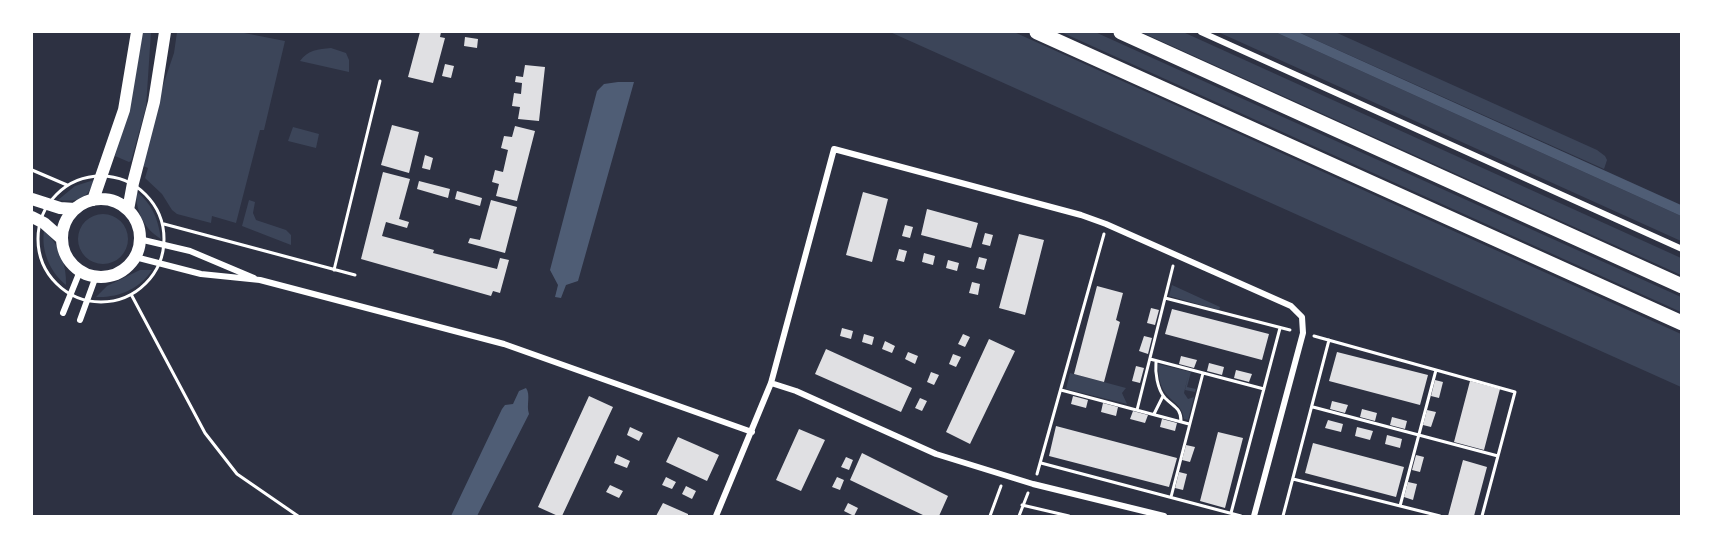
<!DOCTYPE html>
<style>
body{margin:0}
#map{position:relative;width:1713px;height:548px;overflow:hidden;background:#2d3142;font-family:Signika,sans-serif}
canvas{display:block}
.frame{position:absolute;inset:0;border:33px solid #fff;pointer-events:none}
</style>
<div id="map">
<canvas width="1713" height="548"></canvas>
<div class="frame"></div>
</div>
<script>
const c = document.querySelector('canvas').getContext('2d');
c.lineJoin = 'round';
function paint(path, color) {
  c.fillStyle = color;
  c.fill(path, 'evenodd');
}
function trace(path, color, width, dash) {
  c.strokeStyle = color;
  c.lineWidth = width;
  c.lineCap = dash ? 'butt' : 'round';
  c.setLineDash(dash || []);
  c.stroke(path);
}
const green = new Path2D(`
 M143,32H151L146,107L131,161L129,162L115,156L135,77Z
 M177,32H239L285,41L264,130H260L236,223L212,216L211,223L177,214L172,210L162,194L145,178L148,168L143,166L155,109L174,53Z
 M890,32H1014L1681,334V387Z
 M1061,32H1095L1681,297V312Z
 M1141,32H1183L1681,258V275Z
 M1218,32H1275L1681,216V241Z
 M1298,32H1335L1597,150L1605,156L1607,160L1604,169Z
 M331,48L346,53L349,60V72L300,61C308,50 318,49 331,48Z
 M293,127L319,134L316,148L288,141Z
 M94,180C88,200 77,202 58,200L75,186Z
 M136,191C152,204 158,218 161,239C143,228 136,211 136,191Z
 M249,200L255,202L253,213L256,220L286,230L291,235V245L242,226Z
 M78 239a25 25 0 1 1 50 0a25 25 0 1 1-50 0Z
 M44,231C59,243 67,266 66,285C50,272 41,251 44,231Z
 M140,270H152C140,289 118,298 96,297L107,286Z
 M1172,285L1220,307L1219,310L1169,296Z
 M1158,364L1191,372L1187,387L1196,389L1195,392L1185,390L1188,376L1184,393L1188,399L1194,397L1188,420L1184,419C1182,406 1176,405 1168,396C1160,389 1158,374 1158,364Z
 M1070,373L1126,388L1122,393L1127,404L1066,389Z`);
const water = new Path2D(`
 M1275,32H1298L1681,205V216Z
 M618,82H634L578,281L566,285L561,298L555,297L558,285L550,270L597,91L604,84Z
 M526,388C531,395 526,405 529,414L477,516H451L502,409L505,405L513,404L519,391Z`);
const building = new Path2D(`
 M420,32H441L440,37L445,38L433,83L408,77Z
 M465,37L478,39L477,48L464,46Z
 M445,64L454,66L451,78L442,76Z
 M525,65L545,67L539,121L518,119L520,107L512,106L514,93L521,94L522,83L515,82L516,76L523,77Z
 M392,125L419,132L409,173L381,165Z
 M515,126L535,131L517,201L496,196L499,184L492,182L495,170L503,172L508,150L501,148L504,136L512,137Z
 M425,155L433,158L430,170L422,168Z
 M383,172L410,179L399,219L409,222L407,228L386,222L382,236L434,250L433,253L497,269L500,258L509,260L500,293L493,291L491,296L361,259Z
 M419,181L450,189L448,198L417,189Z
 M457,191L482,198L480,206L455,199Z
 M863,192L888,199L872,262L846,255Z
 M491,200L517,207L505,253L468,243L470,238L480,240Z
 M927,209L978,223L971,248L921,235Z
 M905,225L913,227L910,238L902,236Z
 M985,233L993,235L990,246L982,244Z
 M1019,234L1044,240L1025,315L999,308Z
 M899,249L907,251L904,262L896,260Z
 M924,253L935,256L933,265L922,262Z
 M979,257L987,259L984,270L976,268Z
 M948,260L959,263L957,271L946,268Z
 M972,282L980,284L978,295L969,293Z
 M1097,286L1123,293L1116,320L1120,322L1104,382L1074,374Z
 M1151,308L1159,310L1155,325L1147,323Z
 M1172,309L1269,334L1262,360L1165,334Z
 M842,328L853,331L851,339L840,336Z
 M864,334L874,337L872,345L862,342Z
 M963,334L970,337L965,347L958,344Z
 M1144,336L1152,338L1148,354L1139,351Z
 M989,339L1015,351L970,444L946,432Z
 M885,341L895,346L892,353L882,349Z
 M826,349L912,388L901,412L815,374Z
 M908,352L918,356L915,364L905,359Z
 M1337,352L1428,375L1420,405L1329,381Z
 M953,354L961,357L956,367L949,364Z
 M1181,356L1197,360L1194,368L1179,364Z
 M1209,363L1224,367L1222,375L1207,371Z
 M1136,366L1144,368L1140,383L1132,381Z
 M1236,370L1252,374L1249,382L1234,378Z
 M931,372L939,375L934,385L927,382Z
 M1435,380L1443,382L1439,398L1431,396Z
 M1470,381L1500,389L1484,450L1454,442Z
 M589,396L613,407L562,516H558L538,507Z
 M1073,396L1088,400L1086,408L1071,404Z
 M920,398L927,401L922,411L915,408Z
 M1332,401L1348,405L1345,413L1330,409Z
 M1103,403L1118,407L1116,416L1101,412Z
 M1362,409L1377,413L1375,421L1360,417Z
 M1427,410L1436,412L1431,427L1423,425Z
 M1133,411L1148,415L1145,423L1130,419Z
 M1392,417L1407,421L1405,429L1390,425Z
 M1162,419L1177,423L1175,431L1160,427Z
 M1328,420L1343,424L1341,432L1325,428Z
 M1056,426L1177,458L1169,487L1049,456Z
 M630,427L643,433L639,441L627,435Z
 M1357,427L1373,431L1370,440L1355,436Z
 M799,429L825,440L801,491L776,480Z
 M1218,432L1243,438L1225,508L1200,501Z
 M1387,435L1402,439L1400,448L1385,444Z
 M678,437L719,455L707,481L666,462Z
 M1313,443L1404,467L1396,497L1305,473Z
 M1186,445L1195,447L1190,462L1182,460Z
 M862,453L948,496L939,516H925L850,480Z
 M617,455L630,461L627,468L614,463Z
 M1416,455L1424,457L1420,472L1412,470Z
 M846,457L853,460L849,470L841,467Z
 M1463,460L1487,467L1474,516H1448Z
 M1179,472L1187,474L1183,490L1175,488Z
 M666,477L676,482L672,489L662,485Z
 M837,477L844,480L840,490L832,487Z
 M1408,482L1417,484L1413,500L1404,497Z
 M610,485L623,491L619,498L606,492Z
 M686,486L696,491L692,499L682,494Z
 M663,503L688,514V516H656Z
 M848,503L858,508L854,516L844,511Z`);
const path = new Path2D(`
 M32,170L67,185
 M38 239a63 63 0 1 1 126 0a63 63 0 1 1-126 0Z
 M164,224L355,275
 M334,270L380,81
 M132,296L205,433L237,474L298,516
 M1165,298L1290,330
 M1314,336L1515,392L1482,516
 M1150,359L1264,389
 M1156,361C1155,372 1157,389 1165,398C1174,407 1181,408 1181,421
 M1061,390L1189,424
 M1313,407L1498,456
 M1137,410L1173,266
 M1154,414L1163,396
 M1041,463L1241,516
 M1037,474L1104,234
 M1293,479L1440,516
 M1171,497L1203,373
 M1022,505L1069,516
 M1400,506L1436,370
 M1231,513L1280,328
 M990,516L1001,486
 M1019,516L1028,493
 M1283,516L1329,340`);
const minor = new Path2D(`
 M1201,32L1682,249
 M139,239L190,251L254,278
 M135,257L201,274L260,280L504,344L752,432
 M63,313L80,271
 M80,320L96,276
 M771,383L796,391L936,454L1033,484L1164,516
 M716,516L771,383L834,149L1081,215L1106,224L1291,306L1302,317L1303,333L1254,516`);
const secondary = new Path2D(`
 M32,199L60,208L75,209
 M62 238a39 39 0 1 1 78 0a39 39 0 1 1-78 0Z
 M93,200L124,110L137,32
 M128,210L133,183L154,102L165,32
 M32,217L44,223L62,239`);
const primary = new Path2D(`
 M1037,32L1682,323
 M1121,32L1682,286`);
paint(green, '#3c4559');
paint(water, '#4f5d75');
paint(building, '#e0e0e3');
trace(path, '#fff', 3);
trace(minor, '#fff', 6);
trace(secondary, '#fff', 12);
trace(primary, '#fff', 15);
</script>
